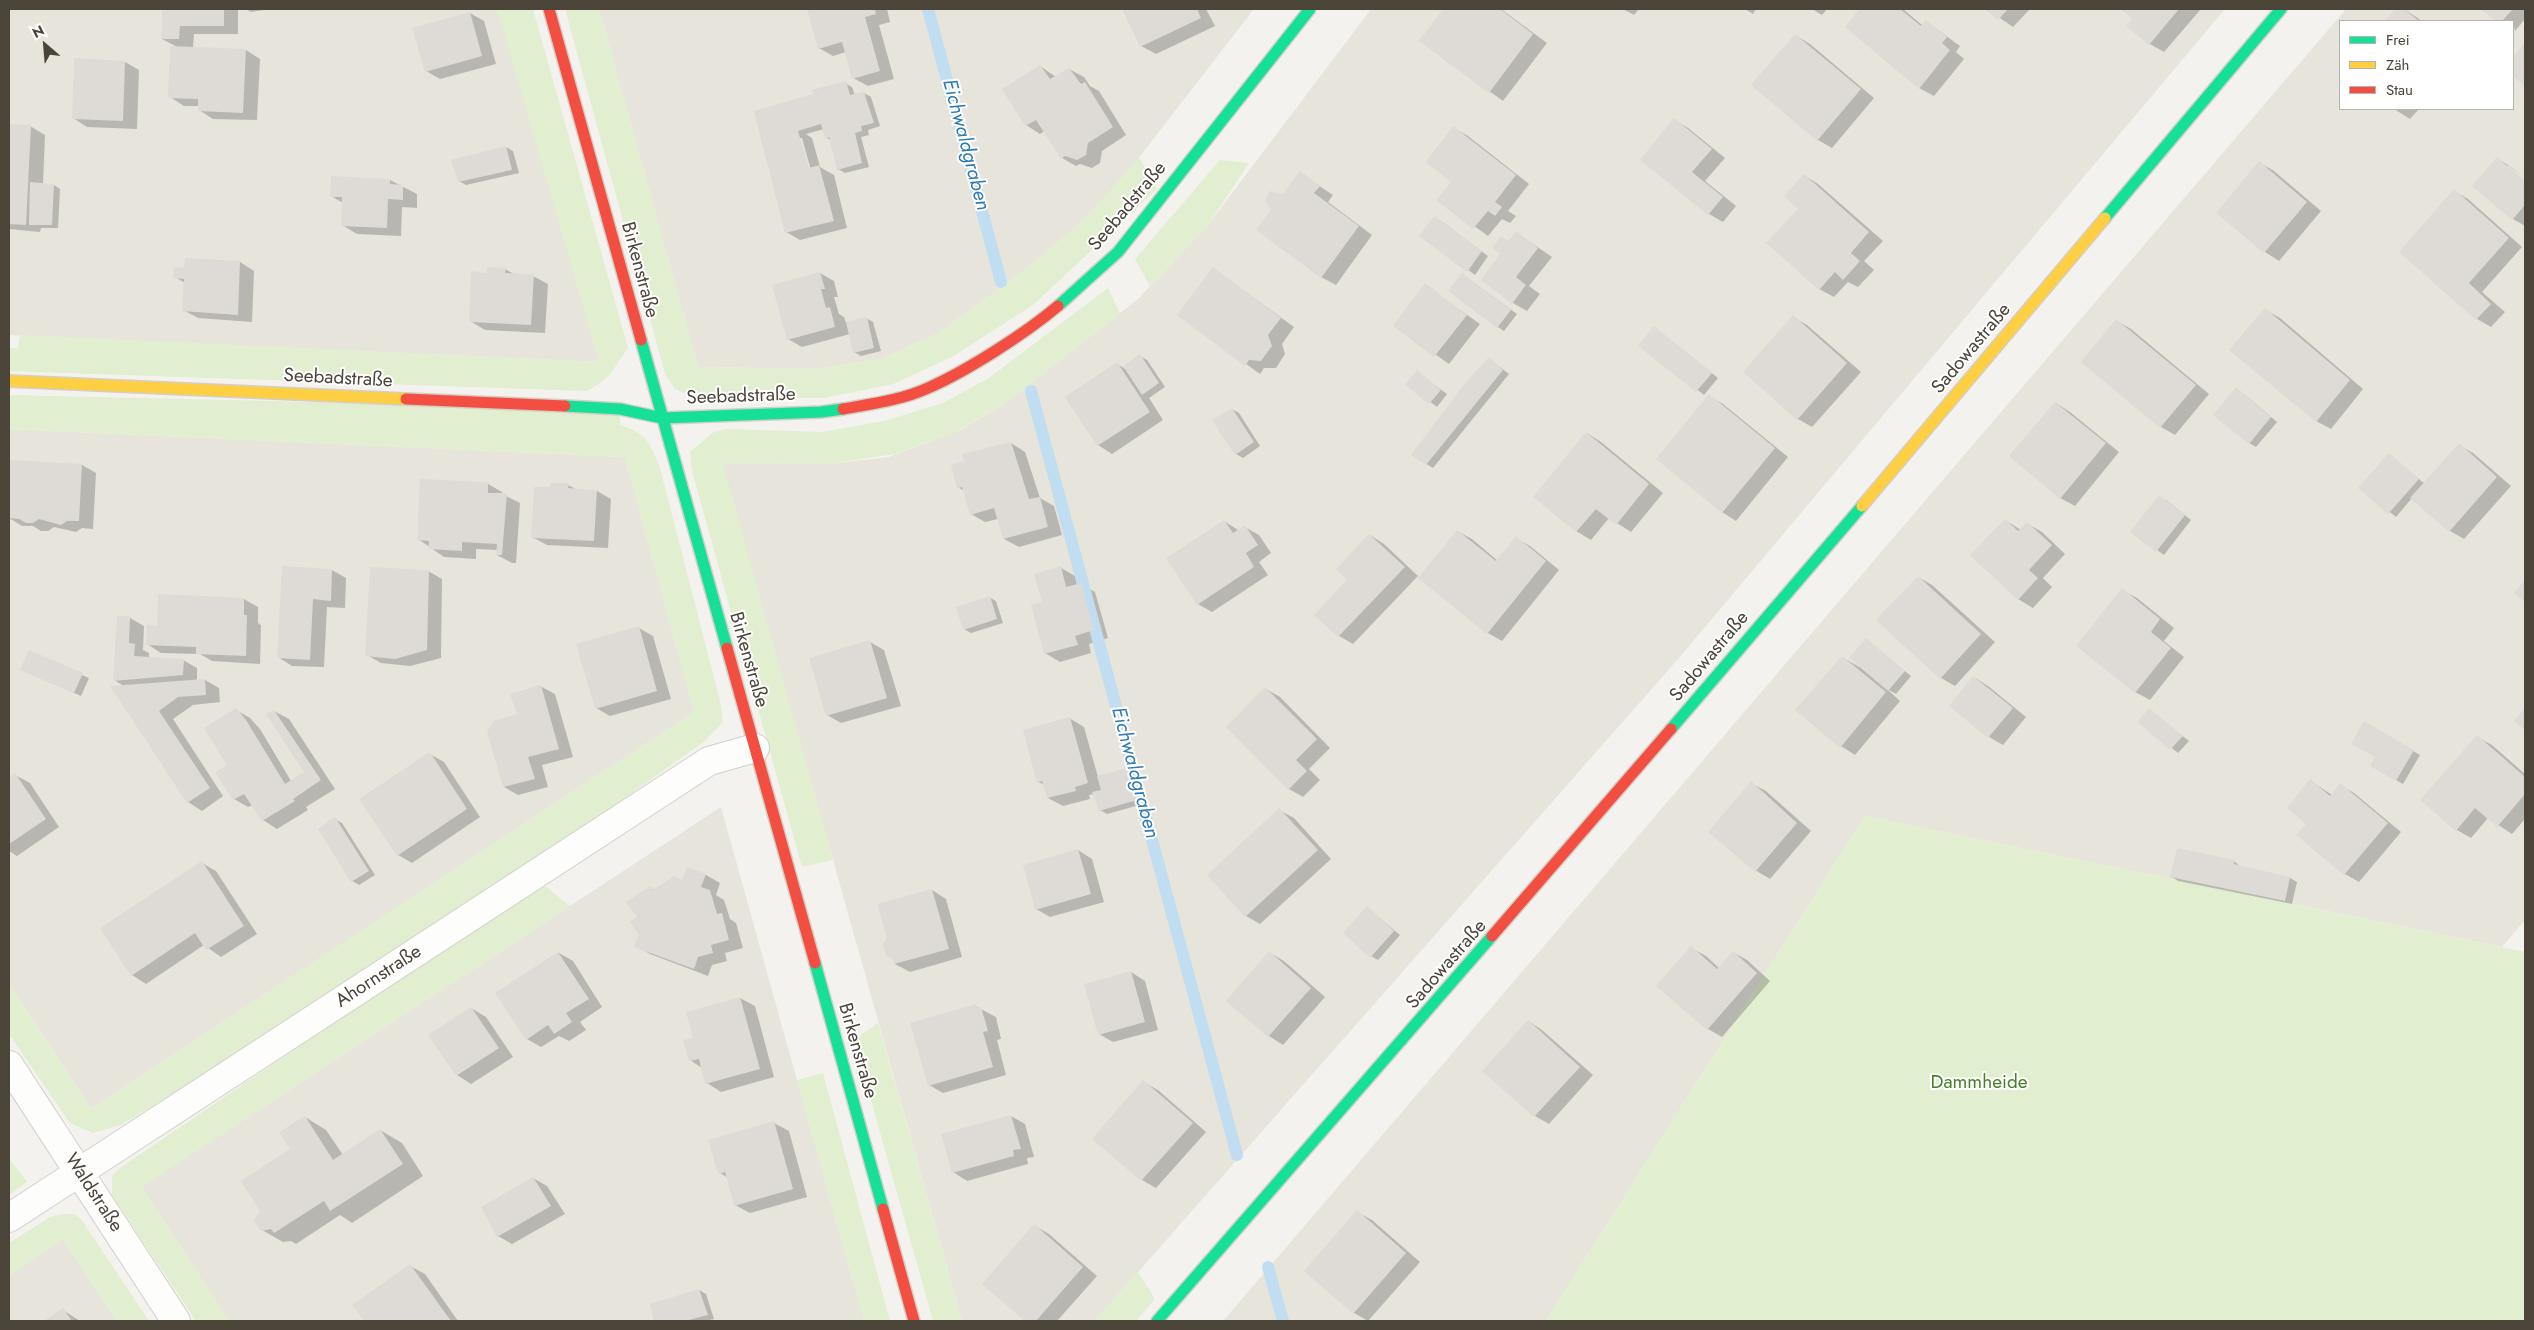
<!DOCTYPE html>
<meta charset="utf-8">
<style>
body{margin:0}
#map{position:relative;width:2534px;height:1330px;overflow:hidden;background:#f4f2ee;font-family:Jost,sans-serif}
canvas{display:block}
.frame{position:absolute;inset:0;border:10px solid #4b4439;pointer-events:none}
.legend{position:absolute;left:2339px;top:20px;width:175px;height:90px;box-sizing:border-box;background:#fff;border:1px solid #b7b4b0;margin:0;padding:6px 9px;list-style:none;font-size:15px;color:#4b4439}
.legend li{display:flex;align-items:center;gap:10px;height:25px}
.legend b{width:25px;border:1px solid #b7b4b0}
.north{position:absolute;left:20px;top:20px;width:50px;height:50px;-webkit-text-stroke:4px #fff;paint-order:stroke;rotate:333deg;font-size:14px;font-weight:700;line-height:20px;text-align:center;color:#4b4439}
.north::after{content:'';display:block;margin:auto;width:18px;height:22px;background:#4b4439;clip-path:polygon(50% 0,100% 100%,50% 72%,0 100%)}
</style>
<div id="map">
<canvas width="2534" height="1330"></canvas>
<div class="frame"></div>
<ul class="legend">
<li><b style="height:6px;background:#16e098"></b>Frei</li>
<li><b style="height:6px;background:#ffcf43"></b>Zäh</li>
<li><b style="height:6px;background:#f24e42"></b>Stau</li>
</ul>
<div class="north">N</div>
</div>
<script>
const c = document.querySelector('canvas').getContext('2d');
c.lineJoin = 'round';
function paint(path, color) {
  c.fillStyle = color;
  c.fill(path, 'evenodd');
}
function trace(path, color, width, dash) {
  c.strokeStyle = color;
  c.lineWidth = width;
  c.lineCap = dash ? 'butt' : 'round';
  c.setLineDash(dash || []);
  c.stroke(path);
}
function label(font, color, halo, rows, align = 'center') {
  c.font = font + ' Jost,sans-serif';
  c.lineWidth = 4;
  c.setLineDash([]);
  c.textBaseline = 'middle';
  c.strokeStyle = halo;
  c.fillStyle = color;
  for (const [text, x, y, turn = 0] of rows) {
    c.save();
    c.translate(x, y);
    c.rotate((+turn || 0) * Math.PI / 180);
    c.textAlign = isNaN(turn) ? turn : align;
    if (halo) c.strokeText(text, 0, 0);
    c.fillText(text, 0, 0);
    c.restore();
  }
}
const residential = new Path2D(`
 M9,9H501L599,362L9,335Z
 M599,9H1254L1124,177L1078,226L1019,274L939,333L881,359L817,369L698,367Z
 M1371,9H2225L1679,658L1095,1321H962L722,463L828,464L889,457L960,430L1004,404L1138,299L1208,225Z
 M2346,9H2525V920L2502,947L1865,816L1546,1321H1223ZM2340,21H2513V109H2340Z
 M9,429L625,457L694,712L91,1109L9,983Z
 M721,807L864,1321H229L141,1187Z
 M63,1239L117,1321H9V1275Z`);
const green = new Path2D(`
 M497,9H533L628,348C612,370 613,377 587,391L9,371V348H18L20,335L599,362Z
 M565,9H599L698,367L817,369L881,359L939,333L1019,274L1078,226L1139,158L1157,189L1033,305L952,357L893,384L824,398H696L675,389L665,374Z
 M1220,160L1249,163L1208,225L1150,286L1135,259Z
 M1108,288L1120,313L1004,404L955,432L895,454L828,464L723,463L833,860L802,867L692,471L690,452L712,433L725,429L822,432L884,421L943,403L989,378Z
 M9,395L620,409V425C647,434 650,442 660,468L721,705L723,722L705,741L421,942L121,1125L93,1133L70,1123L9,1034V983L91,1109L694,712L625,457L9,429Z
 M1865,816L2525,952V1321H1546Z
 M545,886L570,906L141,1187L229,1321H196L112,1195V1176L120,1168L428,959Z
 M878,1023L962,1321H933L854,1040Z
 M823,1073L890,1321H864L797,1080Z
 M10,1159L27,1182L9,1195V1160Z
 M63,1214H74L81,1219L149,1321H117L63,1239L9,1275V1243L50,1217Z
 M1138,1272L1155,1299L1136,1321H1095Z`);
const shadow = new Path2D(`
 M163,9H238V34H194L193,48L246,50L260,59L257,120L213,119L199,110V106H184L170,97L177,47L162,39Z
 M246,9H271L251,12Z
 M808,9H887L890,22L879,25L894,79L868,86L853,78L846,52L833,56L819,48Z
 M1124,9H1206L1215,26L1156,54L1141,46Z
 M1444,9H1501L1547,43L1503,101L1420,41Z
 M1623,9H1639L1634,15Z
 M1745,9H1756L1753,14Z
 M1812,9H1827L1822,15Z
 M1861,9H1903L1923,26L1927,22L1960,46L1956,52L1964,59L1934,96L1919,88L1847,26Z
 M1987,9H2030L2013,27Z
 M2122,9H2201L2164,52L2150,44L2134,18Z
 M2397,9H2404L2422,21H2387Z
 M2483,9H2525V19L2515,31L2513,21H2498Z
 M470,13L484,21L496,64L440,79L426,71Z
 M1795,35L1810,44L1874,98L1832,148L1818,140L1753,85Z
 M2525,44V84L2513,74V59Z
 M125,62L139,70L137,129L87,127L73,118Z
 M1040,66L1056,77L1069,69L1084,77L1090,86L1099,91L1126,135L1102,151L1100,163L1092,168L1080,164L1076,166L1062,158L1045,131L1040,134L1026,125Z
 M845,83L852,87L855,95L864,93L871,97L880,126L868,130L869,135L861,137L869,167L845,173L838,169L830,140L827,138L824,129L806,134L812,138L820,167L834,175L847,228L800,240L786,232L761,138L814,95ZM799,138H802L812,174L810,175Z
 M2394,109H2419L2410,119Z
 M1674,120L1688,128L1725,158L1705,181L1736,206L1723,222L1709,214L1642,160Z
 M9,125L30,126L45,135L43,184L54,185L60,189L58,228H41L40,232L9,229Z
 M1454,128L1468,136L1529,184L1508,211L1516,216L1510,223L1502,219L1488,236L1438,200L1453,182Z
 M506,147L513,151L519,173L466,185L459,181Z
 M2497,158L2511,167L2525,179L2508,165V169L2525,183V226L2513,219Z
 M2260,163L2274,171L2321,211L2279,261L2265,252L2218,213Z
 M1300,173L1333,195L1328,202L1372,235L1336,285L1321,277L1283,196Z
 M1804,175L1818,184L1883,241L1864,261L1874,270L1858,287L1848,282L1834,297L1819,289L1800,208Z
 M332,177L390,180L417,194V208L402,207L401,236L357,234L342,225L343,203L331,196Z
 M2454,191L2468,199L2522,247L2482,292L2505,312L2491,327L2477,319L2401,252Z
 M1441,221L1488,256L1475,275L1421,236Z
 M1517,233L1552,257L1529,286L1540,294L1527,311L1513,303L1502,254V238L1509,242Z
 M240,262L254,271L252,322L198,318L183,310L185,283L175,277L185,269Z
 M505,269L516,275L533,276L548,284L545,333L485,330L470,321L488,274Z
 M1214,269L1294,327L1282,344L1285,354L1276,368H1264L1260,374L1179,315Z
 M820,273L834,281L838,297H834L839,314L844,317L846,323L866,318L873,322L881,351L861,356L854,352L850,334L802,347L788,339Z
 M1469,279L1517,314L1504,331L1498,327Z
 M1425,285L1480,324L1449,364L1394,325Z
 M2266,310L2280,318L2363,389L2331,429L2316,421Z
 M1793,317L1807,325L1861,372L1812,427L1798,419Z
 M2117,321L2131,329L2209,394L2175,435L2161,427Z
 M1654,327L1718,378L1704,395L1640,345Z
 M1140,356L1147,360L1165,387L1149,398L1163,420L1112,454L1098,445L1067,397L1117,364L1127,370Z
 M1489,359L1509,374L1433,468L1426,464Z
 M1417,372L1447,394L1437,407L1407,384Z
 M2243,393L2277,422L2256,447L2249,443Z
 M1709,396L1723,404L1788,457L1736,521L1722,512Z
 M2056,403L2070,412L2119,452L2075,506L2060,498Z
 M1232,409L1239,413L1260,446L1243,458L1236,454Z
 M1587,433L1601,442L1663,493L1631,532L1609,518L1591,540L1576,531Z
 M1011,443L1025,452L1040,498L1054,506L1062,535L1019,547L1004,539L998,519L985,522L971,514L964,491L958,487Z
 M2459,445L2473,453L2511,486L2464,539L2450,531L2412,498L2396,517L2360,488L2389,455L2425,484Z
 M10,462L82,465L96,473L93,529L82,528L76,532L54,527L48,531H41L33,526H22L9,518Z
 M488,484L502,492V494L520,503L516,563H512L497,555L498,550L476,549V559L444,557L418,539Z
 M568,485L578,490L597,491L611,499L608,548L547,545L532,537L551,489Z
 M2166,500L2191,520L2164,555L2132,532Z
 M2005,520L2021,530L2028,524L2042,532L2065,554L2043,578L2052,587L2033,608L2018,599Z
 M1224,521L1238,530L1245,527L1259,535L1271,553L1259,562L1268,575L1212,612L1198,604Z
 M1457,531L1472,539L1498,561L1516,538L1530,546L1559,570L1502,641L1488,633Z
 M1370,535L1384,544L1418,576L1353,644L1339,636L1349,579Z
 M283,568L332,570L346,578L345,608L327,607L324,667L292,666L278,657Z
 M1061,568L1075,576L1077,585L1081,584L1095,592L1108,638L1089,644L1091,653L1060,662L1045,653L1043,603Z
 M428,571L442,579L441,658L410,666L381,663L367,655Z
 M1918,577L1932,585L1995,642L1955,686L1941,678Z
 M2122,590L2137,598L2174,628L2164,641L2184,657L2150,700L2135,692Z
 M159,595L244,599L258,607V623L261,625L260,664L212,661L200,654L161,653L147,644L158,627Z
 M989,597L996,601L1003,623L971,633L964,629Z
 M130,618L144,626L143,650L149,653V658L183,660L197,668V681L205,680L219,688L220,702L193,705L173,719L223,796L202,811L188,802L113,687L124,686L114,680Z
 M639,628L653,636L671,699L610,716L596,708Z
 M1866,640L1911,676L1896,694L1887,689L1900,701L1855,755L1841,746L1842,657L1859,667Z
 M870,642L884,650L901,706L841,723L827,715Z
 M29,673L82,675L89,678L81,696Z
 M1974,677L1988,686L2026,717L2003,745L1989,737Z
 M540,686L555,694L573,757L542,765L548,787L518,795L504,787L518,715Z
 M1266,689L1280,697L1330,748L1309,769L1320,780L1303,797L1289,789Z
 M236,710L250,718L260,729L291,781L306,773L274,711L289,719L335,789L306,807L308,810L277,829L263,820L253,805L248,807L234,799L228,766Z
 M2149,710L2189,741L2178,753L2140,722Z
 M1069,718L1084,727L1098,777L1127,769L1134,773L1143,804L1107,814L1100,810L1094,794L1089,795L1090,799L1063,806L1048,798L1045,785L1038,782Z
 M2365,723L2420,755L2403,784L2371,766L2377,757Z
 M2477,737L2492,745L2525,774V819L2512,834L2488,818L2471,838L2457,830Z
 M430,754L444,762L480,817L412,863L398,855Z
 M15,775L30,783L59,827L17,856L9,851V779Z
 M2311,781L2332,795L2340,785L2354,793L2401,832L2359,882L2345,874L2308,824Z
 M1751,783L1766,791L1811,831L1770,879L1755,870Z
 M1279,810L1294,818L1331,859L1260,924L1246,916Z
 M335,819L342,823L375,875L359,885L352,881Z
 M1078,850L1092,859L1104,902L1050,917L1036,909Z
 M2234,861L2241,867L2290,878L2297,882L2292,904L2178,881L2172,877Z
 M202,863L216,871L257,934L221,957L204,945L146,984L132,975Z
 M706,875L720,883L716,895L724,900L730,919L736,923L743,948L725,953L727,961L712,965L708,976L650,954L636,946L640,935L639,917L650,888L655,890Z
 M932,890L946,899L962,957L910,972L895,964L894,959Z
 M1367,908L1400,935L1378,960L1371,956Z
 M1691,948L1706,956L1719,968L1733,952L1747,960L1770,981L1722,1037L1708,1029Z
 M559,953L573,961L602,1007L580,1022L586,1030L569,1041L559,1036L541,1047L527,1039Z
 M1270,953L1284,961L1325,997L1283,1045L1269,1036L1228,1000Z
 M1131,972L1145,981L1158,1030L1113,1042L1099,1034Z
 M740,998L755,1006L774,1077L721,1092L707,1083L702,1068L690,1060L694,1039Z
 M975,1006L996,1017L1001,1039L997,1040L1006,1075L943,1093L929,1085Z
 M471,1008L486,1017L513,1057L471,1084L457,1075Z
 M1528,1021L1542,1030L1593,1075L1549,1124L1535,1116Z
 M1143,1082L1158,1090L1206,1132L1156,1188L1142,1180Z
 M1011,1116L1025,1124L1034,1157L1027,1158L1028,1164L967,1181L953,1172Z
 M305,1117L326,1130L343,1155L380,1130L402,1143L423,1176L352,1223L340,1215L296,1244L291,1241L283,1242L262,1230Z
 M774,1123L789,1131L807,1197L750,1213L735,1205L728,1178L720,1173Z
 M533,1178L547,1186L565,1214L512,1244L498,1236Z
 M1357,1212L1372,1220L1420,1262L1368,1321L1354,1313Z
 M1035,1226L1049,1234L1097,1276L1057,1321H1026L984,1284Z
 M410,1266L425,1274L458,1321H366L354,1305Z
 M699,1290L706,1294L714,1319L705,1321H655L651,1304Z
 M63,1310L80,1321H46Z`);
const stream = new Path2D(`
 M928,9L1001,282
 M1031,391L1237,1155
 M1268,1267L1283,1321`);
const building = new Path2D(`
 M162,9H224V26H180L179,39H161Z
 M807,9H875L876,14L865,17L880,71L852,79L842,42L818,49Z
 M1122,9H1197L1201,18L1140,47Z
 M1443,9H1500L1533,34L1489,93L1419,41Z
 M1860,9H1900L1921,26L1926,20L1947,37L1942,43L1950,50L1919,89L1845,27Z
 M1985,9H2008L1998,20Z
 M2120,9H2179L2149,45L2126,26L2132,18Z
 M2395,9H2404L2419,21H2385Z
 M2481,9H2513L2502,21H2496Z
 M470,12L482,56L425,72L412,28Z
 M1795,34L1861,89L1817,141L1751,85Z
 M2525,42V86L2513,76V57Z
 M170,46L246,49L243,113L198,111V99L168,98Z
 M74,58L125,61L123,121L72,119Z
 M1040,65L1050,79L1069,68L1081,84L1085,82L1113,127L1088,143L1086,155L1077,160L1065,156L1061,159L1036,120L1025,126L1002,89Z
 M846,81L850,95L864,92L874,123L861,126L862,131L855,133L862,163L837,170L829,137L825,139L821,124L798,131L809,168L819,165L834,221L785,233L754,111L813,94L812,90Z
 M1674,118L1712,149L1692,172L1723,197L1708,215L1640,160Z
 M9,124L31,125L26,225L9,224Z
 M1453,126L1516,175L1495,202L1502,207L1495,216L1488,211L1473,229L1436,200L1451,182L1426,162Z
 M506,146L512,170L458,182L451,160Z
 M2497,157L2525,181V205L2512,220L2472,186Z
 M2259,161L2307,202L2264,253L2216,213Z
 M1300,171L1320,186L1314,193L1359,226L1321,278L1256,230L1271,210L1265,200L1270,191L1283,194Z
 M1804,174L1869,232L1851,253L1860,261L1843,280L1835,272L1819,290L1766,243L1798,209L1784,196Z
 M331,176L390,179V184L403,185V200L388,199L387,228L341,226L342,197H330Z
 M30,182L54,184L52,225H29Z
 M2454,189L2509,238L2469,283L2491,304L2476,320L2399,252Z
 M1434,216L1482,251L1467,272L1419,236Z
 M1516,231L1538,248L1516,277L1526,285L1512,304L1481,280L1500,254L1492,248L1501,236L1508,242Z
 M185,258L240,261L238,315L182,311L184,279L173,278L174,267L184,268Z
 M487,267L506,268L505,273L534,274L531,325L469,322L471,271L487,273Z
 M1213,267L1281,318L1268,335L1272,346L1261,361L1249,360L1245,366L1177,315Z
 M820,272L825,289H821L826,308L830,307L835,327L787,340L772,285Z
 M1462,273L1511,310L1497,328L1448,291Z
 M1425,283L1467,315L1434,357L1393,326Z
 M2265,308L2350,380L2316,422L2229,350Z
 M1793,315L1847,363L1797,420L1743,372Z
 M867,317L874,348L853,353L846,322Z
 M2116,319L2196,385L2160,428L2081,362Z
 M1654,326L1712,373L1696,392L1638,346Z
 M1140,354L1159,383L1142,395L1123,366Z
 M1489,357L1503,370L1426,465L1411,455L1463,386Z
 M1117,362L1150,412L1097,446L1065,397Z
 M1417,370L1441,390L1429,404L1405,385Z
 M2236,387L2271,417L2249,444L2213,415Z
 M1709,394L1775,448L1722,513L1656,459Z
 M2055,402L2106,443L2060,499L2009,456Z
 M1232,408L1254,442L1235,455L1212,420Z
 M1586,432L1649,484L1616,525L1596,509L1576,532L1533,497Z
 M1011,442L1029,499L1040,497L1048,527L1003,539L994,508L970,515L962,487L957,488L951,465L964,461L962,454Z
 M2459,443L2497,477L2449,532L2410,498Z
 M2389,453L2419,479L2388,514L2358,488Z
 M9,460L82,464L79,521H67L61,525L39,519L33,523H26L19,519L9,518Z
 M420,479L488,482V493H507L502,555H496L497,544L462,542V551L428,549L429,541L417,540Z
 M550,483H569L568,488L597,490L594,541L531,538L534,487H550Z
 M2159,495L2185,515L2156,552L2130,532Z
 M2005,519L2018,531L2027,522L2052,545L2029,570L2038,578L2018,600L1970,555Z
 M1224,520L1233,533L1245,525L1258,545L1246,553L1254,567L1197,605L1166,558Z
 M1457,530L1496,561L1516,536L1546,561L1487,634L1418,578Z
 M1369,534L1405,567L1338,637L1314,615L1347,580L1336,569Z
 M282,566L332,569L331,601L313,599L310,660L277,658Z
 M1061,566L1066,587L1081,583L1094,630L1075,636L1078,645L1044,654L1031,605L1042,602L1034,574Z
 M370,567L429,570L427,650L395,659L365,656Z
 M1918,576L1981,634L1940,679L1876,620Z
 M2525,580V602L2514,593Z
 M2122,588L2160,619L2151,632L2171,648L2135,693L2076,646Z
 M158,594L244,598V615H247L246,656L196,654V647L146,645L147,624L157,626Z
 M990,596L997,619L963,630L956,607Z
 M117,616H130L129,643L135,644L134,656L184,659L183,675L113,681Z
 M639,626L657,691L595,709L576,644Z
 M1866,638L1905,671L1888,691L1849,658Z
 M870,640L887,698L826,716L809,658Z
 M29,650L83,673L74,693L20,670Z
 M1842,656L1886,692L1840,748L1795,710Z
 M1973,676L2013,708L1988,738L1949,706Z
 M205,679L206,695L178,697L159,711L210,788L187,803L110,686Z
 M541,685L559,749L528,757L535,779L503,787L487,732L494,721L517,714L510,694Z
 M1265,687L1317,739L1296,760L1307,771L1288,790L1226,727Z
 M236,708L246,720L285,784L304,772L266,714L274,710L321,780L293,799L295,801L262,821L244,794L233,800L215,772L227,765L204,728Z
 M2149,708L2183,736L2170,750L2138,722Z
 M2525,708V730L2514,721Z
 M1070,717L1088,783L1075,787L1076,791L1047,798L1042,781L1037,783L1023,730Z
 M2364,721L2414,750L2396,781L2370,766L2375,757L2351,744Z
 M2477,735L2525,777V794L2497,827L2475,808L2456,831L2420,800Z
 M430,752L467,809L397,856L359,799Z
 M1127,768L1137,800L1099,811L1092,792L1101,790L1097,776Z
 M15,773L46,819L9,844V778Z
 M2310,779L2330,796L2340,783L2388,823L2344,875L2296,835L2306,824L2287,808Z
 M1751,781L1797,823L1755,872L1708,832Z
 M1279,808L1318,850L1245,917L1207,875Z
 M335,817L369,871L351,882L318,829Z
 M2177,848L2235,860L2234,864L2290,877L2285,901L2170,877Z
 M1078,849L1091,894L1035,910L1023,865Z
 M202,861L244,926L206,950L195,933L131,976L100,928Z
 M687,867L706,874L701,887L710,890L717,914L722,913L729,940L711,945L713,953L698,957L694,969L634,947L639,935L630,922L637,917L626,902L650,886L653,890L674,876L682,880Z
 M932,889L949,949L894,964L893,959L886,956L883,944L887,938L877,904Z
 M1367,906L1394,931L1370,958L1343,933Z
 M1691,946L1717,969L1733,951L1757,973L1707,1030L1656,986Z
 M1269,951L1311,988L1268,1037L1226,1001Z
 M558,952L589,999L566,1013L572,1022L554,1034L548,1025L526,1040L495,993Z
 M1131,971L1145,1022L1098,1035L1084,984Z
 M740,997L760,1069L705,1084L699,1059L689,1061L683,1040L693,1038L686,1012Z
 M976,1004L977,1008L981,1007L988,1031L983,1032L993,1067L928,1086L910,1023Z
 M471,1007L499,1048L456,1076L428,1035Z
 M1528,1020L1580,1067L1534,1117L1482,1071Z
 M1143,1080L1193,1123L1141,1181L1092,1139Z
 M1011,1115L1021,1149L1013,1150L1014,1156L952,1173L941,1134Z
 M305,1116L333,1160L380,1129L403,1164L330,1211L324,1201L274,1233L271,1229L261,1231L254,1221L260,1211L241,1181L290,1149L279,1132Z
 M774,1121L793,1189L734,1206L725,1172L718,1174L708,1140Z
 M533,1177L551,1206L497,1237L481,1207Z
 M1357,1210L1406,1253L1353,1314L1304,1271Z
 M1034,1224L1083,1267L1036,1321H1025L982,1284Z
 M410,1264L451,1321H364L352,1305Z
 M699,1289L708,1315L685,1321H654L650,1304Z
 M63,1308L72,1321H44Z`);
const street = new Path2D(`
 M9,1065L176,1321
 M9,1218L709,761L755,748`);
const fast = new Path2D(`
 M2105,218L2281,9
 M1058,306L1118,252L1310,9
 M641,340L727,648
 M565,406L620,409L662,418L821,412L843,409
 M1671,729L1862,506
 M815,963L883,1209
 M1157,1321L1492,936`);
const slow = new Path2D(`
 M9,381L406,399
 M1862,506L2105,218`);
const jam = new Path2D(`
 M549,9L641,340
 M406,399L565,406
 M843,409C871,404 902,400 928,388C967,371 1026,333 1058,306
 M727,648L815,963
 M1492,936L1671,729
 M883,1209L914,1321`);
const streetNames = [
 ["Seebadstraße",1128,207,-50],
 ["Birkenstraße",639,270,75],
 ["Sadowastraße",1972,349,-50],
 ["Seebadstraße",338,379,3],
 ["Seebadstraße",741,397,-2],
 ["Sadowastraße",1710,657,-50],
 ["Birkenstraße",748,660,74],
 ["Sadowastraße",1447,965,-49],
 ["Ahornstraße",379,977,-33],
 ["Birkenstraße",857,1051,74],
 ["Waldstraße",93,1193,57]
];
const parkNames = [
 ["Dammheide",1979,1083]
];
const waterNames = [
 ["Eichwaldgraben",965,145,75],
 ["Eichwaldgraben",1134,773,75]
];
paint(residential, '#e7e4dc');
paint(green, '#e1eecf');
paint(shadow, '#0003');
trace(stream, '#c0ddf1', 12);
paint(building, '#dedbd6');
trace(street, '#d2d0cb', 30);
trace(fast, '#d3cfc5', 14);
trace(slow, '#d3cfc5', 14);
trace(jam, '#d3cfc5', 14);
trace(street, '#fdfdfc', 28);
trace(fast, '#16e098', 11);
trace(slow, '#ffcf43', 11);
trace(jam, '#f24e42', 11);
label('19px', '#4b4439', '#fff', streetNames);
label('19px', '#4a7f2a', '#fff', parkNames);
label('italic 20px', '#2e7ab2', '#fff', waterNames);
</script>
